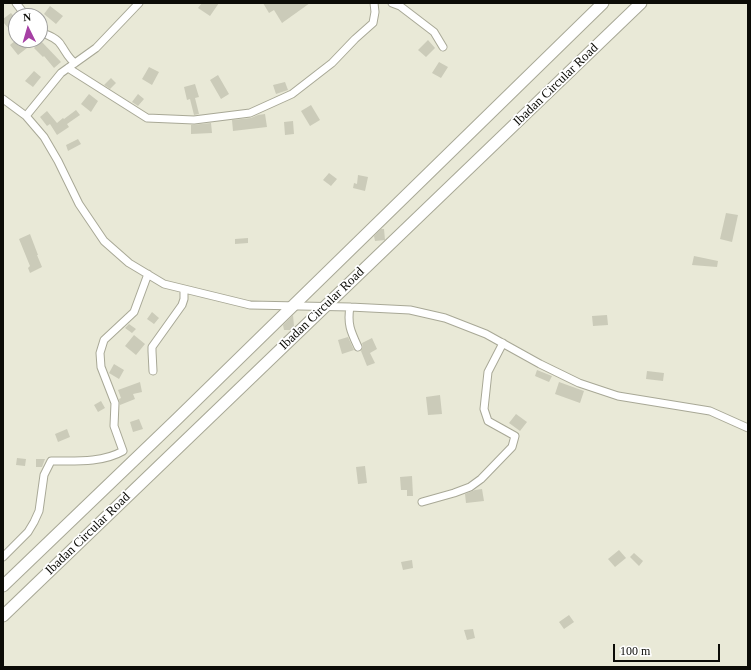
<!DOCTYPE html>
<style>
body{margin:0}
#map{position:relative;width:751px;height:670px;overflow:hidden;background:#e9e9d7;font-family:Georgia,serif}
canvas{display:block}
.frame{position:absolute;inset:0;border:4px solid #0c0c07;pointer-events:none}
.north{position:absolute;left:8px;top:8px;width:40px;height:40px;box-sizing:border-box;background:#fff;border:1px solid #9e9e9c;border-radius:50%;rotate:355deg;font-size:11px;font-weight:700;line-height:16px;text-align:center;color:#0c0c07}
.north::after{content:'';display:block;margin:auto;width:14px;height:18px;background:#a640a4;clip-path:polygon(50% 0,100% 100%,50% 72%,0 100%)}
.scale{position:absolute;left:613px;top:644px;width:107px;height:18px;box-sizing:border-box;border:2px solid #0c0c07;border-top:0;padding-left:5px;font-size:12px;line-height:14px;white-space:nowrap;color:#0c0c07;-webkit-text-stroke:3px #fff;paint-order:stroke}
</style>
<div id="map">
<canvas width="751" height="670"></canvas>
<div class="frame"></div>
<div class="north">N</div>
<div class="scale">100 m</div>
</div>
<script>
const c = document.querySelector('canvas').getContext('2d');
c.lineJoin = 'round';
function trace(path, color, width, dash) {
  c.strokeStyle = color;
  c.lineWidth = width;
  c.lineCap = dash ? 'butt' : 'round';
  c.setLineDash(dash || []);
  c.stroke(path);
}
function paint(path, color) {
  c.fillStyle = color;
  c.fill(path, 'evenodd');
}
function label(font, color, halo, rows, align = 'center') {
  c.font = font + ' Georgia,serif';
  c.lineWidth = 3.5;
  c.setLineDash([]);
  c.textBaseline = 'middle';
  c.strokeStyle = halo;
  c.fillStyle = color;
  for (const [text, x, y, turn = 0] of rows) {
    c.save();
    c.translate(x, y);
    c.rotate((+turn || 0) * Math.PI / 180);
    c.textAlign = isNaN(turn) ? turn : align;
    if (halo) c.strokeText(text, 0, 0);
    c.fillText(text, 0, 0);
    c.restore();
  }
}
const stream = new Path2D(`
 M3,312V311`);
const building = new Path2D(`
 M202,3H219L210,16L198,8Z
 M263,3H310L282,23L274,10L269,13Z
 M50,6L63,16L56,24L44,14Z
 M11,13L16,19V25L10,30L3,22V19Z
 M16,40H21L27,48L18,55L10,45Z
 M428,40L435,48L426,57L418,50Z
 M41,41L61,62L54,68L44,56L43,57L34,48Z
 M439,62L448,67L441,78L432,73Z
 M149,67L159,72L152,85L142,79Z
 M34,71L41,77L33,87L25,81Z
 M218,75L229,94L221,99L210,80Z
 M111,78L116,83L110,89L104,85Z
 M285,82L288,90L276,94L273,85Z
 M195,84L199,97L195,98L199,114L194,115L190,99L187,100L184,87Z
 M89,94L98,101L91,112L81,104Z
 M138,94L144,99L138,106L132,102Z
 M311,105L320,120L310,126L301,111Z
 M76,110L80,115L67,124L69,127L57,135L50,124L47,126L40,117L47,111L57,123L63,118L64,119Z
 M265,114L267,127L233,131L232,120L251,118L258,115Z
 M293,121L294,134L285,135L284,122Z
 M211,123L212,133L191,134V125Z
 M78,139L81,144L68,151L66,145Z
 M329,173L337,179L331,186L323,180Z
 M358,175L368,177L365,191L353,188L354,183L357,184Z
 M726,213L738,215L732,242L720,239Z
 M381,229H384L385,240L375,241L374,236Z
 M30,234L38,255H37L42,267L30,273L28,268L30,266L19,239Z
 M248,238V243L235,244V239Z
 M694,256L718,261L717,267L692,265Z
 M152,312L159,318L154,324L147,319Z
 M293,315L294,326L291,330H284L283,325Z
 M607,315L608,325L593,326L592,316Z
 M129,324L136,329L132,333L125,328Z
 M134,335L145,344L136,355L125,346Z
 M348,337L354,350L342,354L338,340Z
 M372,338L377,349L370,353L375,363L367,366L361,351L363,347L362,343Z
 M114,364L124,370L119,379L109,373Z
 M537,370L552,376L549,382L535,376Z
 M647,371L664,373L663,381L646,379Z
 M140,382L142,392L133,394L135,399L120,405L119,399L121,398L118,390Z
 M559,382L584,391L580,403L555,394Z
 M440,395L442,414L428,415L426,397Z
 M101,401L105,408L98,412L94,405Z
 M516,414L527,422L520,431L509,423Z
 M139,419L143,429L133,432L130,422Z
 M67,429L70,437L58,442L55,434Z
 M17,458L26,459L25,466L16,465Z
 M36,459H45L42,467H36Z
 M365,466L367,483L358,484L356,467Z
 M412,476L413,496H407V490H401L400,477Z
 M482,489L484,501L466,503L465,494L475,490Z
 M619,550L626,558L615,567L608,559Z
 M634,553L643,561L639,566L630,557Z
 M412,560L413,568L403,570L401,562Z
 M569,615L574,622L564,629L559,622Z
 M473,629L475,638L467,640L464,630Z`);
const minor = new Path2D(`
 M16,3L26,16
 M392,3L400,6L434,32L443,47
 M40,32C48,35 57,38 61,45C66,52 68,58 75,63
 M68,68L147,118L194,120L250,113L292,94L332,63L355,39L373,23L375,12L374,3
 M3,99L26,116L44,137L58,161L79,204L104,241L129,263L164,284L250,305L350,307L410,310L445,318L486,334L540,364L579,383L618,396L710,411L748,428
 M26,116L61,73L96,48L139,3
 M350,307C347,324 351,332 358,347
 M153,371L152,351V347L182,305L184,299V289
 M422,502L454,493L470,487L481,479L512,447L515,436L488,421L484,409L488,372L503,343
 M3,557L28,532L34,522L39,511L44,475L51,461C75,461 102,463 123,451L114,426L115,403L101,367L100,353L104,340L134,312L148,274`);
const trunk = new Path2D(`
 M3,586L177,419L603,3
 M3,616L641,3`);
const streetNames = [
 ["Ibadan Circular Road",556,85,-44],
 ["Ibadan Circular Road",322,309,-44],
 ["Ibadan Circular Road",88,534,-44]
];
trace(stream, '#e6b3e2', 2);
paint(building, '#cbcbb9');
trace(minor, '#a8a896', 9);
trace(trunk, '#a8a896', 13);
trace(minor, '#fff', 7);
trace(trunk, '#fff', 11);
label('13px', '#0c0c07', '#fff', streetNames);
</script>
